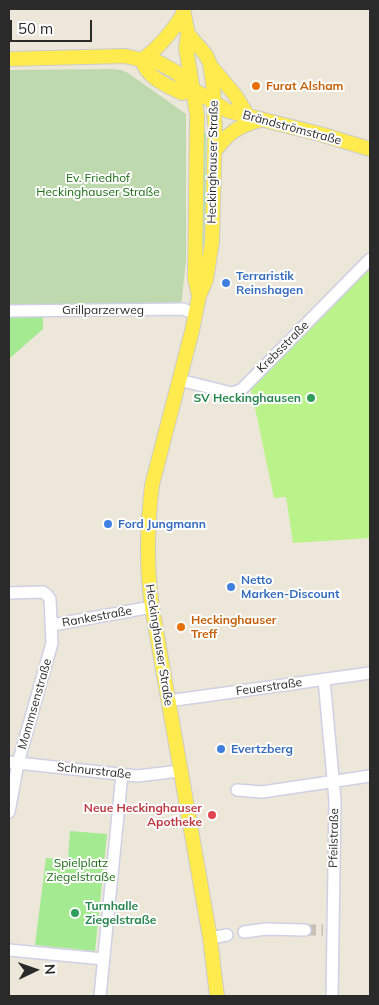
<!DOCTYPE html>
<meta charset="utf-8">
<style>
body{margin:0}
#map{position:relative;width:379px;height:1005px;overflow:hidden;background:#ede7da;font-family:Mulish,sans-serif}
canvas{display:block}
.frame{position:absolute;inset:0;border:10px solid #2a2a2a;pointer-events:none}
.north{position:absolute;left:10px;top:945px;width:50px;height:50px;-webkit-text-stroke:4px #fff;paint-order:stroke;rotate:87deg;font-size:14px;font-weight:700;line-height:20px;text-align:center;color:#2a2a2a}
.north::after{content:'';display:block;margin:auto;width:18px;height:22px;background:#2a2a2a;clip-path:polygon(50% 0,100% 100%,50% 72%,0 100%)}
.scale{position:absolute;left:10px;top:20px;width:82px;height:22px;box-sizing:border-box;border:2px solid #2a2a2a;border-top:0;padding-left:6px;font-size:15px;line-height:18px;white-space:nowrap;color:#2a2a2a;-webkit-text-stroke:4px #fff;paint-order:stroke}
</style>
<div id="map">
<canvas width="379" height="1005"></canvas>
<div class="frame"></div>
<div class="north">N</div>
<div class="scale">50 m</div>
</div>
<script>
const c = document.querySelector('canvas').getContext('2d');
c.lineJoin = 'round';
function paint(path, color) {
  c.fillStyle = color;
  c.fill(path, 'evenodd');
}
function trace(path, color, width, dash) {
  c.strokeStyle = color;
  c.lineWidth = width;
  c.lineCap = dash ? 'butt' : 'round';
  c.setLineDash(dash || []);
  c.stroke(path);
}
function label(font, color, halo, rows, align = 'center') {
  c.font = font + ' Mulish,sans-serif';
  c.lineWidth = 4;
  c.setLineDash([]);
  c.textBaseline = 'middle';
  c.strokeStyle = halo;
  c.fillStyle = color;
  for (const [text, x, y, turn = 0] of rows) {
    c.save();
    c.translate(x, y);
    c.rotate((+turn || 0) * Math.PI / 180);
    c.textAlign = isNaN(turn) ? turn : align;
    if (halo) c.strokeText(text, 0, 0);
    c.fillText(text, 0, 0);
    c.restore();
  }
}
const green = new Path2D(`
 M202,133H206L204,252H200Z
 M9,317H43V329L9,359Z
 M70,831L107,834L95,951L35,945L46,858L68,860Z`);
const cemetery = new Path2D(`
 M110,69L121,70L128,73L186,114V261L182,298L181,302L178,303L9,305V70Z`);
const pitch = new Path2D(`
 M370,268V538L293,543L286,497L274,498L251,389Z`);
const minorTunnel = new Path2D(`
 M305,930H323`);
const minor = new Path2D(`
 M9,311L183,309L196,314
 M179,380L232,393L241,390L370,259
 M9,593L43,592L47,595L50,599L52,643L18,763L9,812
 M52,625L152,607
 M324,679L335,800L332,996
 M168,701L370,673
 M9,762L137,776L180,771
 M237,790L262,792L370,776
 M244,932L266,929L305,930
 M210,938L227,935
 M9,950L103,959
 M100,996L122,774`);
const major = new Path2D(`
 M183,9L188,34L186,48L197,115L195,279L199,296
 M188,34L206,55L210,64L213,84L215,129L212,242L206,280L199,296L192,331L152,485C147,527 146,566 152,607L210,938L217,996
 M9,59L125,56L142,60L156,61L176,72L194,90L228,111L320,134L370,149
 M142,60C147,78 166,85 182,93L194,90
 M142,60C160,47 172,32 184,13
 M210,65L235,95L248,116
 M214,152C228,133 238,126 260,120`);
const markers = [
 [256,86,5,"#e8710a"],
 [226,283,5,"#3f7fe0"],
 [311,398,5,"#2e9e5b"],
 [108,524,5,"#3f7fe0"],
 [231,587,5,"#3f7fe0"],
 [181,627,5,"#e8710a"],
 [221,749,5,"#3f7fe0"],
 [212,815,5,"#e0444e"],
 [75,913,5,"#2e9e5b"]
];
const foodNames = [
 ["Furat Alsham",266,86],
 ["Heckinghauser",191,620],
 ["Treff",191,634]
];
const streetNames = [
 ["Brändströmstraße",292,128,15],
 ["Heckinghauser Straße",213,162,-89],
 ["Grillparzerweg",103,310],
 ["Krebsstraße",283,347,-45],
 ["Rankestraße",97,617,-10],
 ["Heckinghauser Straße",159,645,81],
 ["Feuerstraße",269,687,-8],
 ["Mommsenstraße",35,704,-74],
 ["Schnurstraße",94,771,6],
 ["Pfeilstraße",334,838,-89]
];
const parkNames = [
 ["Ev. Friedhof",98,178],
 ["Heckinghauser Straße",98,192],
 ["Spielplatz",81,863],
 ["Ziegelstraße",81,877]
];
const shopNames = [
 ["Terraristik",236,276],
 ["Reinshagen",236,290],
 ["Ford Jungmann",118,524],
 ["Netto",241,580],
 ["Marken-Discount",241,594],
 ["Evertzberg",231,749]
];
const leisureNames = [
 ["SV Heckinghausen",301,398],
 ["Turnhalle",85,906,"left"],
 ["Ziegelstraße",85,920,"left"]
];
const healthNames = [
 ["Neue Heckinghauser",202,808],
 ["Apotheke",202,822]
];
paint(green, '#a4ea90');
paint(cemetery, '#bfd9af');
paint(pitch, '#baf38a');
trace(minorTunnel, '#c6c1b7', 11, [11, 5.5]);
trace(minor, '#cfd0e4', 14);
trace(major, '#ccc', 16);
trace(minor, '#fff', 11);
trace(major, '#ffeb4d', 14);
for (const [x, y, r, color] of markers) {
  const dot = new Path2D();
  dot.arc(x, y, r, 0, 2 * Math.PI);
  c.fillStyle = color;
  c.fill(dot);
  trace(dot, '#fff', 2);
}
label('bold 12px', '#c56008', '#fff', foodNames, 'left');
label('12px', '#2a2a2a', '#fff', streetNames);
label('12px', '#1a6e12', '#fff', parkNames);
label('bold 12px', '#366cbe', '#fff', shopNames, 'left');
label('bold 12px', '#27864d', '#fff', leisureNames, 'right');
label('bold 12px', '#be3a42', '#fff', healthNames, 'right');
</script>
